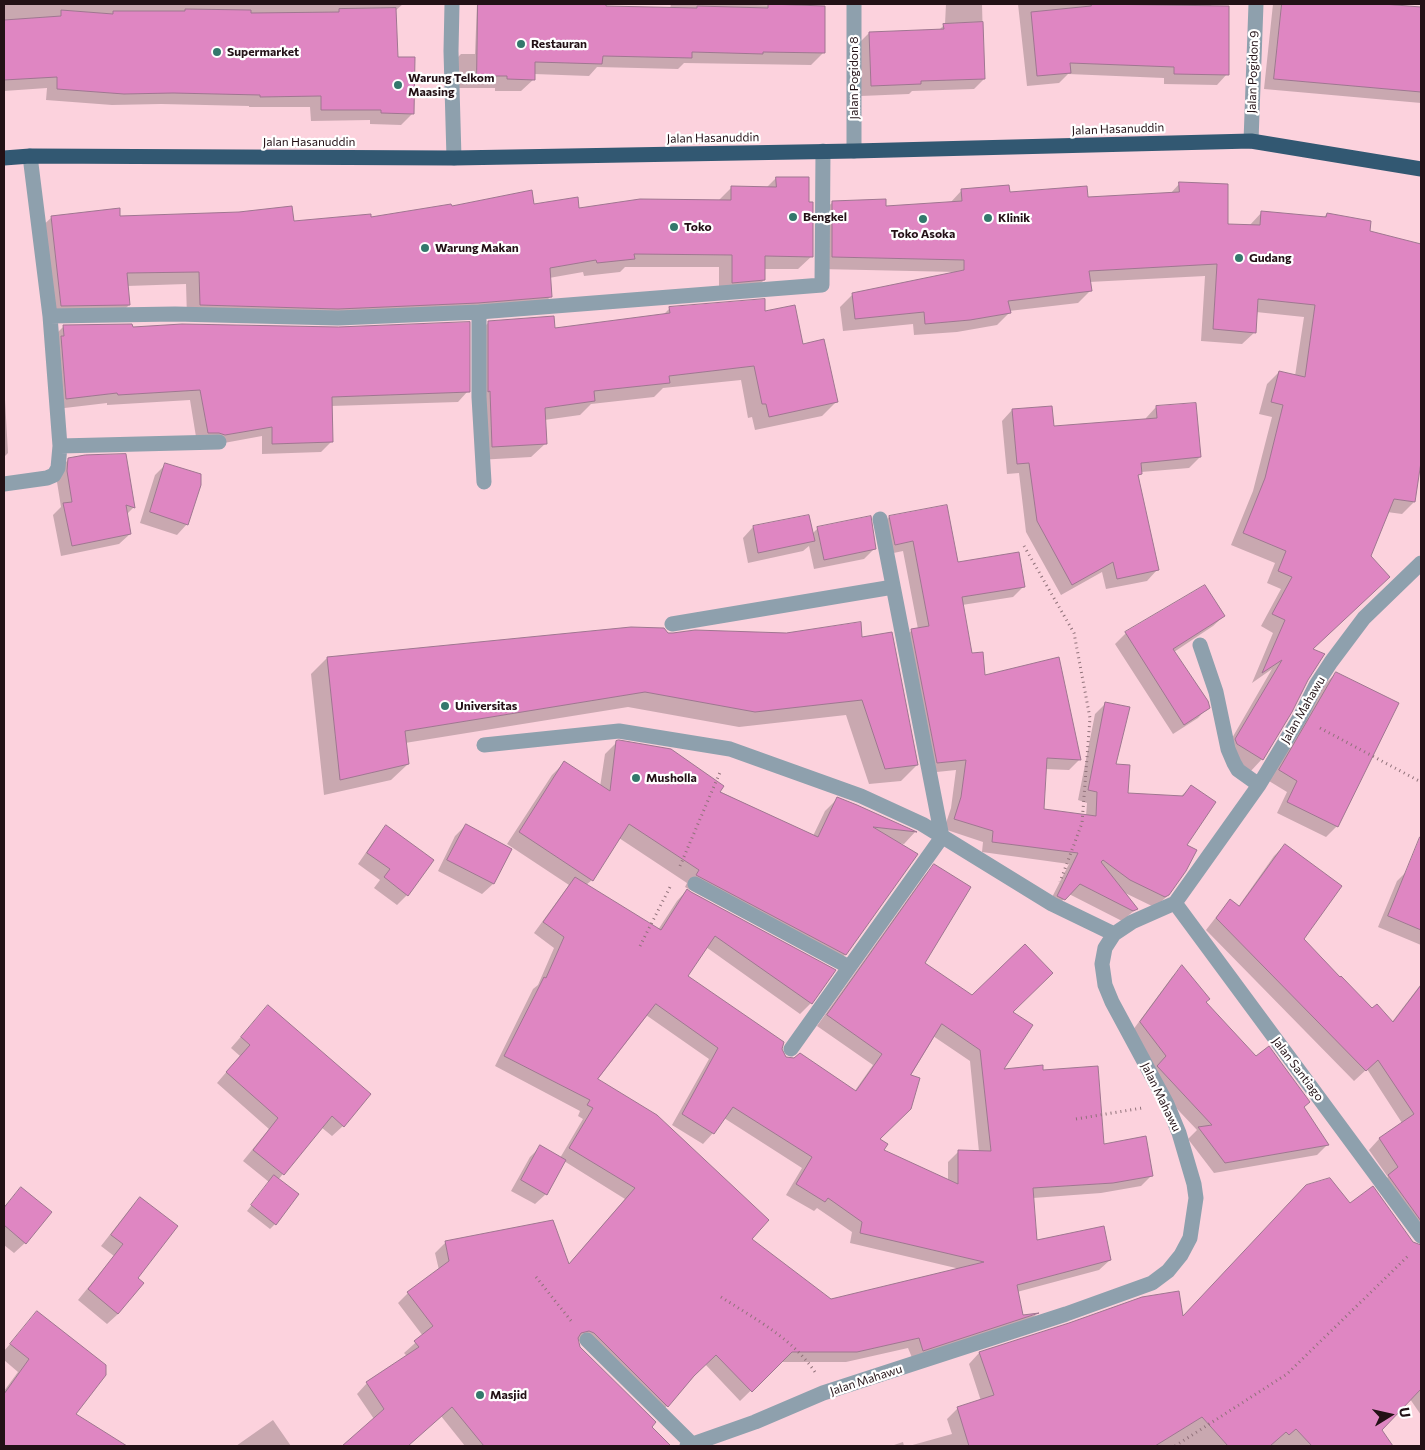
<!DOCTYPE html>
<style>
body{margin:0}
#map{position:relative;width:1425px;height:1450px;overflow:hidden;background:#fcd2dd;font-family:Commissioner,sans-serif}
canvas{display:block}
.frame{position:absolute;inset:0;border:5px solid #231116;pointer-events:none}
.north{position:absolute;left:1365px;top:1390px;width:50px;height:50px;-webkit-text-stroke:4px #fff;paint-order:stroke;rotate:80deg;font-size:14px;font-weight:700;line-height:20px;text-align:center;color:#231116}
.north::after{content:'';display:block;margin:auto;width:18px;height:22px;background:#231116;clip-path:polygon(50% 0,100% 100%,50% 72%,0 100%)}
</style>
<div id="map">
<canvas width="1425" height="1450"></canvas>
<div class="frame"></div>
<div class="north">U</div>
</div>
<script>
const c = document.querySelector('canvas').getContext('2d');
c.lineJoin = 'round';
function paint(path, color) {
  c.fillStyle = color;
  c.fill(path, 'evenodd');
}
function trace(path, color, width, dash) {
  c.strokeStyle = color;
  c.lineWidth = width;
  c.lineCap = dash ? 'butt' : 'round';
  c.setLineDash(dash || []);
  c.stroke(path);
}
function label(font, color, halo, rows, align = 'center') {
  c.font = font + ' Commissioner,sans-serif';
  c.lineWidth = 4.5;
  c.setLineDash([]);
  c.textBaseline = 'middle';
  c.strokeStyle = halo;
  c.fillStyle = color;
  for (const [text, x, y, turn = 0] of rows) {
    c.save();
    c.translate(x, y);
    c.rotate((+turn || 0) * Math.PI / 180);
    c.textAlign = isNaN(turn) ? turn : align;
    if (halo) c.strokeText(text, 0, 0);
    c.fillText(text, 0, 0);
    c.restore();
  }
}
const shadow = new Path2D(`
 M4,4H403L395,11L396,58L412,114L401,125L370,124V120L311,121L310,107H249V106L161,104L112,105L46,100L47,88L4,91Z
 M477,4H605V7L670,9L671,4H756V5L824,7L823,53L811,65L684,63L678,69L597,67L589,76L534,74V79L521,91H495V88H449V66L461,54H475Z
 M946,4H982L984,79L974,89L912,91L909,94L861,96L858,44L869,33L939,30L945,24Z
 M1018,4H1211L1227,74L1217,85L1164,84V78L1068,74L1059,83L1027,86Z
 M1273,4H1370L1421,9V103L1264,89Z
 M776,178L812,256L798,269H764V280L751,293L719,295V267H625L620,272L584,276L583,272L549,278L551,296L538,310L187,318L186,284L127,286L129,305L116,318L48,319L38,230L52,217L293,222L370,218L451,207L533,206L578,209L718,201L732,187L766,188Z
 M1180,183L1227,225L1249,226L1262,212L1323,218L1327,214L1368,232L1421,245V454L1414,502L1402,514L1387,512L1311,650L1307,679L1262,759L1250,772L1224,752L1272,669L1252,683L1273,633L1261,626L1281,589L1267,583L1275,563L1231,545L1253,491L1272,417L1259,414L1267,384L1279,372L1295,376L1304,317L1256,312L1255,332L1242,344L1201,341L1205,276L1089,282L1090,291L1078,303L1009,311V313L997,325L957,332L914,335L913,324L843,331L840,307L853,294L957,272L820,269V214L833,202L885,207L950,203L962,190L1087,198L1170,194Z
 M669,309L764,313L802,346L836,402L822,416L755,430L752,417L748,418L741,380L663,388L654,397L591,404L580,415L544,420L546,443L531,457L478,460L475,336L489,322L553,329L663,315Z
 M64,326L131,328L468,391L458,402L331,406V442L321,452L262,454V436L213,445L197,443L190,400L107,405V403L56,409L53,337Z
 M4,382L8,453L4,457Z
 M1156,407L1200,457L1189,468L1141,472L1137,477L1157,570L1147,581L1106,589L1102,572L1061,595L1026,532L1019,473L1007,474L1002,421L1012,410L1053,428L1146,420V418Z
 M69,459L134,507L126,515L130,534L119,544L61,556L53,515L61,507L57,482L58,470Z
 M166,464L187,524L177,535L140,523L155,475Z
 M889,517L957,563L1024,586L1013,597L962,605L971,654L984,676L1080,759L1069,770L1045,769L1043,810L1086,816L1087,803L1078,800L1095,714L1106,703L1115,765L1127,794L1180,797L1191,787L1185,846L1168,895L1157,906L1154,907L1123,892L1136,909L1122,921L1069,894L1053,910L1047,907L1069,864L982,852L983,842L944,829L951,808L956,770L927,773L901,641L912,630L918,629L903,551L884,555L879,528Z
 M753,527L812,534L818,528L875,548L864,559L814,569L809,546L803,551L748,563L743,538Z
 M1205,587L1224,616L1213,626L1174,652L1208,707L1198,718L1173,734L1115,644L1126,633Z
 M631,628L668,634L861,638L917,765L901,781L869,784L846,715L739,727L628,707L405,743L408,764L391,780L324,795L311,674L327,658Z
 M1336,673L1337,826L1326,837L1277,813L1287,792L1269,781L1325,684Z
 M617,742L813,836L825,811L837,799L857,806L915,832L904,844L897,843L846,954L833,966L685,887L687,883L619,838L592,880L586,885L658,930L677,901L687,890L834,971L811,1003L800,1014L706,947L687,977L780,1049L785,1058L854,1092L873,1065L817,1026L924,876L934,866L923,963L972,997L1011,1012L1001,1071H1042L1103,1145L1152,1175L1141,1186L1101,1193L1033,1198L1036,1242L1110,1260L1099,1270L1017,1292L1022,1317L1036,1315L1027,1323L913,1360L908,1348L846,1362H780L740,1401L705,1364L657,1417L583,1344L577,1340L579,1347L669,1446H465L441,1416L407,1446H344L374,1419L357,1394L367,1383L407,1356L404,1353L423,1336L398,1303L408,1293L439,1270L435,1253L446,1242L568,1265L625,1199L564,1161L546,1194L535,1204L511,1191L530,1157L541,1146L560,1158L583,1119L578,1116L580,1111L495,1066L533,989L538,985L554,948L534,933L569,885L507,844L552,775L564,763L600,787L605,754ZM646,1015L709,1059L672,1125L703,1144L713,1133L724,1118L802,1168L786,1195L814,1211L817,1208L852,1232L850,1243L960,1269L831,1300L750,1239L597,1079ZM933,1036L970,1061L979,1152L959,1151L948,1162V1181L882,1150L878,1139L909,1076Z
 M466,825L511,849L493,884L482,894L438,871L455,836Z
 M386,827L407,895L397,905L374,888L380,880L358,864L376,838Z
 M1285,845L1340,886L1302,939L1372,1010L1377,1006L1392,1022L1421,984V1415L1410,1399L1380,1430L1391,1444L1389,1446H1099L1034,1340H1031L1096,1446H1081L1020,1347L1031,1337L1142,1298L1178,1292L1182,1318L1307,1186L1329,1180L1350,1205L1372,1188L1413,1243L1420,1246L1418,1241L1378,1187L1388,1177L1369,1150L1379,1139L1402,1123L1367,1069L1354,1081L1206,930L1220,912L1230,901L1238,907L1274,856Z
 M1408,870L1421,876V945L1378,927L1397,881Z
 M1182,967L1205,1002L1303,1108L1327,1145L1317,1155L1214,1173L1188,1139L1197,1130L1147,1077L1156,1068L1130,1034L1172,977Z
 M258,1017L343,1126L332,1136L321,1127L278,1180L275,1224L270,1229L247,1211L269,1182L243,1161L269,1129L217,1083L240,1056L231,1048Z
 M21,1188L25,1243L14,1253L4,1245V1207Z
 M140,1198L118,1314L107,1324L78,1300L114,1256L101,1246L130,1209Z
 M37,1313L74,1414L107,1435L100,1446H4V1391L18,1372L4,1360V1351Z
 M1014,1342L1050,1446H909L952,1434L947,1419L958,1408L981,1401L969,1364L979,1353Z
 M273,1420L291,1446H236Z
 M903,1442L904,1446H891Z`);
const building = new Path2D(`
 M478,4H606V6L697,8V6L768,8V4L825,6V53L763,52V54L692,52V58L603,56L602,64L535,62V80L507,79V76H477Z
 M1091,4L1229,6V75L1174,74V67L1070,63L1071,73L1037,76L1031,12L1091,6Z
 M1282,4H1383L1421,7V92L1274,79Z
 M396,8L398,57H415L414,114L381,113V110H321V96L260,97V95L173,93L124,94L57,89V77L4,80V20L61,16V10L113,14V11H185V9L251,10V13L339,12V9Z
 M983,22L985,79L921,81V84L871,86L869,32L944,29L943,24Z
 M776,177H809V202H813V257L765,256V280L732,283V255L634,254L635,259L597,263L596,260L550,268L552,297L478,303L338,309L200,305L199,272L127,273L130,305L61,306L51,216L120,208V216L239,212L292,206L294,221L371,214V217L451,204L452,206L532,190L534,204L578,197L579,208L640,199L731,200V186L776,187Z
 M1179,182L1228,184V224L1260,225L1261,211L1326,217L1327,213L1371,221L1370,231L1421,244V462L1415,502L1394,499L1371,556L1390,577L1313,649L1325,654L1324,655L1308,680L1292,712L1263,760L1237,744L1235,739L1282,660L1262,673L1285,620L1272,614L1292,577L1278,571L1286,551L1243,533L1265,478L1283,405L1271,402L1279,371L1305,377L1315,305L1258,299L1256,333L1213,329L1217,264L1089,271L1092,291L1008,301L1011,313L970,320L925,324L924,312L855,319L852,293L964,270V260L832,257V201L886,199V206L962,201L961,189L1009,185L1010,192L1087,186L1088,197L1179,192Z
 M765,299V311L795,305L803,344L824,339L838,402L769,417L766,404H762L754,366L669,376L670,383L594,391L595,401L545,408L547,444L492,447L490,391L488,392V321L554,316L555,328L670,313L669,307Z
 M470,322V392L332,397L333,442L272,444V427L225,435L219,433H208L200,390L118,395L117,393L66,399L61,336H64L63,325L132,324L133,327L182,324L338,327Z
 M1196,403L1201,457L1141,463L1142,474L1138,475L1159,570L1117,579L1113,562L1072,585L1037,521L1029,463L1017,464L1012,409L1052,406L1054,426L1157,418L1156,406Z
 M126,454L135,508L126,505L131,534L72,546L63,503L72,502L67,471L68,458L85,455Z
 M165,463L201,474V485L188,525L150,512Z
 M947,505L958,562L1019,552L1025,587L962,597L972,653L983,652L985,675L1059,657L1081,760L1047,758L1044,809L1096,816L1097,792L1088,790L1105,702L1130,707L1116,764L1130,765L1128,793L1183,796L1191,785L1216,802L1187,845L1197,850L1186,871L1169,895L1165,897L1130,880L1103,860L1101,862L1138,909L1133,911L1080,884L1065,900L1057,896L1078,853L992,842L993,831L954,819L961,797L966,760L937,763L911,629L929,626L913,541L895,545L889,516Z
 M809,515L815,541L758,553L753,526Z
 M871,516L876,549L824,560L817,527Z
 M1205,585L1225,616L1173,649L1208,701L1210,708L1184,725L1125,632Z
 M861,622L862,637L892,632L918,765L885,769L862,700L755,712L645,692L405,731L409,764L340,780L327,657L631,627L664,628L668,633H673L695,630L786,633Z
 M1336,672L1399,703L1338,827L1287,802L1297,781L1279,770Z
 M619,740L671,749L724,786L720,792L818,837L837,797L857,805L917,832L873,827L918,854L846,955L696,875L699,870L629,824L593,881L519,832L564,761L610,791L616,741Z
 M466,824L512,849L494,884L447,860Z
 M386,825L434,860L408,896L384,877L390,869L367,853Z
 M1420,837H1421V930L1388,916Z
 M1285,844L1342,886L1304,939L1340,977L1341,976L1372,1008L1377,1004L1393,1022L1421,985V1221L1388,1175L1398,1167L1379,1138L1414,1114L1378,1060L1366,1071L1216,918L1230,899L1239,906Z
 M934,864L971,887L925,963L972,995L1025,944L1053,973L1013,1012L1033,1025L1004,1069L1043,1065V1070L1098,1066L1104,1144L1146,1136L1153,1176L1113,1183L1033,1188L1037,1240L1104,1226L1111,1260L1017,1285L1023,1315L1039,1313L923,1351L919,1338L857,1352H792L752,1392L716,1355L694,1376L668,1407L594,1333L589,1331L581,1333L578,1338L580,1347L656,1422L652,1427L671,1446H484L452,1407L408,1446H342L384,1409L366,1382L419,1347L414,1341L433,1326L407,1292L449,1261L445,1241L553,1220L569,1264L635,1188L569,1148L593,1108L587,1105L590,1100L504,1056L544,977L546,978L564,937L543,922L575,877L661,930L687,889L691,892L836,970L812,1004L715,936L688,976L784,1042L782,1049L786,1057L794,1058L800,1053L856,1091L882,1054L827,1015ZM656,1004L718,1048L682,1114L714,1134L733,1107L812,1157L796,1184L825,1202L828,1198L862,1222L860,1233L984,1262L831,1299L752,1239L769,1220L657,1115L598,1079ZM942,1024L980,1050L991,1151L958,1150V1184L884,1150L888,1144L880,1139L911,1109L920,1078L911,1075Z
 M1182,965L1210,999L1206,1002L1256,1056L1269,1046L1310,1102L1304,1107L1329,1145L1225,1163L1198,1127L1212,1125L1157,1066L1166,1056L1140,1022Z
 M268,1005L371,1094L344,1127L332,1116L284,1175L253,1150L278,1118L226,1072L250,1045L241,1037Z
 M540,1145L566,1160L547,1195L521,1180Z
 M274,1175L299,1194L276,1225L251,1205Z
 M1330,1178L1350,1203L1373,1186L1413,1242L1421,1245V1389L1382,1430L1393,1446H1312L1296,1429L1289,1435L1286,1432L1270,1446H1228L1202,1417L1155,1446H969L957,1407L994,1395L979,1352L1069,1323L1142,1297L1179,1291L1183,1316L1306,1185Z
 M21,1187L52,1212L26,1244L4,1225V1208Z
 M140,1197L178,1226L138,1278L144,1283L118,1314L88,1289L123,1244L111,1235Z
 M37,1311L106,1365V1375L76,1414L127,1446H4V1394L29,1359L10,1344Z`);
const path = new Path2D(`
 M1024,546L1074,633L1090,718L1082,823L1060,882
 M1320,728L1421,782
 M680,866L721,770
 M640,946L670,887
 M1076,1119L1142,1108
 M536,1277L572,1322
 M721,1297C755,1319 792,1338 815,1372
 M1175,1446L1287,1374L1408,1256`);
const street = new Path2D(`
 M452,4L451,51L454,158
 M1251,141L1256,4
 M854,151V4
 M30,156L50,316L175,314L338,318L479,312L822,285L823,151
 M479,312V397L484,482
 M60,446L219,442
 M4,484L47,478L54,475L58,468L60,446L50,316
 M672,624L893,587
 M1200,645L1216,692L1228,749L1234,763L1238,770L1259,785
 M484,745L619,731L730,749L861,796L922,824L1052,904L1114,934
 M695,884L849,967
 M1175,903L1421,1236
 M791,1049L942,837L880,519
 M587,1340L692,1444
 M687,1446L755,1422L823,1393L1066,1314L1152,1283L1168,1271L1181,1255L1190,1238L1196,1198L1194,1184L1179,1133L1167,1104L1112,1002L1105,985L1102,964L1105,948L1114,934L1132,922L1175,903L1259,785L1300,717L1316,685L1331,662L1364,618L1421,563`);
const highway = new Path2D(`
 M4,158L30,156L454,158L854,151L1251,141L1421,169`);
const markers = [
 [521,44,5,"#33786c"],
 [217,52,5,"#33786c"],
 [398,85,5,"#33786c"],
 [793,217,5,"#33786c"],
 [988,218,5,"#33786c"],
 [923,219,5,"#33786c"],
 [674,227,5,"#33786c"],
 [425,248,5,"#33786c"],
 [1239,258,5,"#33786c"],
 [445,706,5,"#33786c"],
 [636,778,5,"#33786c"],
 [480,1395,5,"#33786c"]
];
const poiNames = [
 ["Restauran",531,44],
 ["Supermarket",227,52],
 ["Warung Telkom",408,78],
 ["Maasing",408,92],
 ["Bengkel",803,217],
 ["Klinik",998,218],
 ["Toko",684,227],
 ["Toko Asoka",923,234,"center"],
 ["Warung Makan",435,248],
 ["Gudang",1249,258],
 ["Universitas",455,706],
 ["Musholla",646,778],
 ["Masjid",490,1395]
];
const streetNames = [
 ["Jalan Pogidon 9",1253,72,-88],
 ["Jalan Pogidon 8",854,78,-90],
 ["Jalan Hasanuddin",1118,129,-2],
 ["Jalan Hasanuddin",713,138,-1],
 ["Jalan Hasanuddin",309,142],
 ["Jalan Mahawu",1303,710,-60],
 ["Jalan Santiago",1298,1069,53],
 ["Jalan Mahawu",1161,1097,64],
 ["Jalan Mahawu",866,1380,-18]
];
paint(shadow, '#0003');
paint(building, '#df86c2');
trace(building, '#9f7690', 1);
trace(path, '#90727a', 3, [1, 4]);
trace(street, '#8ea0ad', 15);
trace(highway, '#325872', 15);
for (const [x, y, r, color] of markers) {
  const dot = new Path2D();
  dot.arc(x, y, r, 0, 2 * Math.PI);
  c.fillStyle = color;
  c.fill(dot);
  trace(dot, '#fff', 2);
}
label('bold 12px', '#231116', '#fff', poiNames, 'left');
label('12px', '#231116', '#fff', streetNames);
</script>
